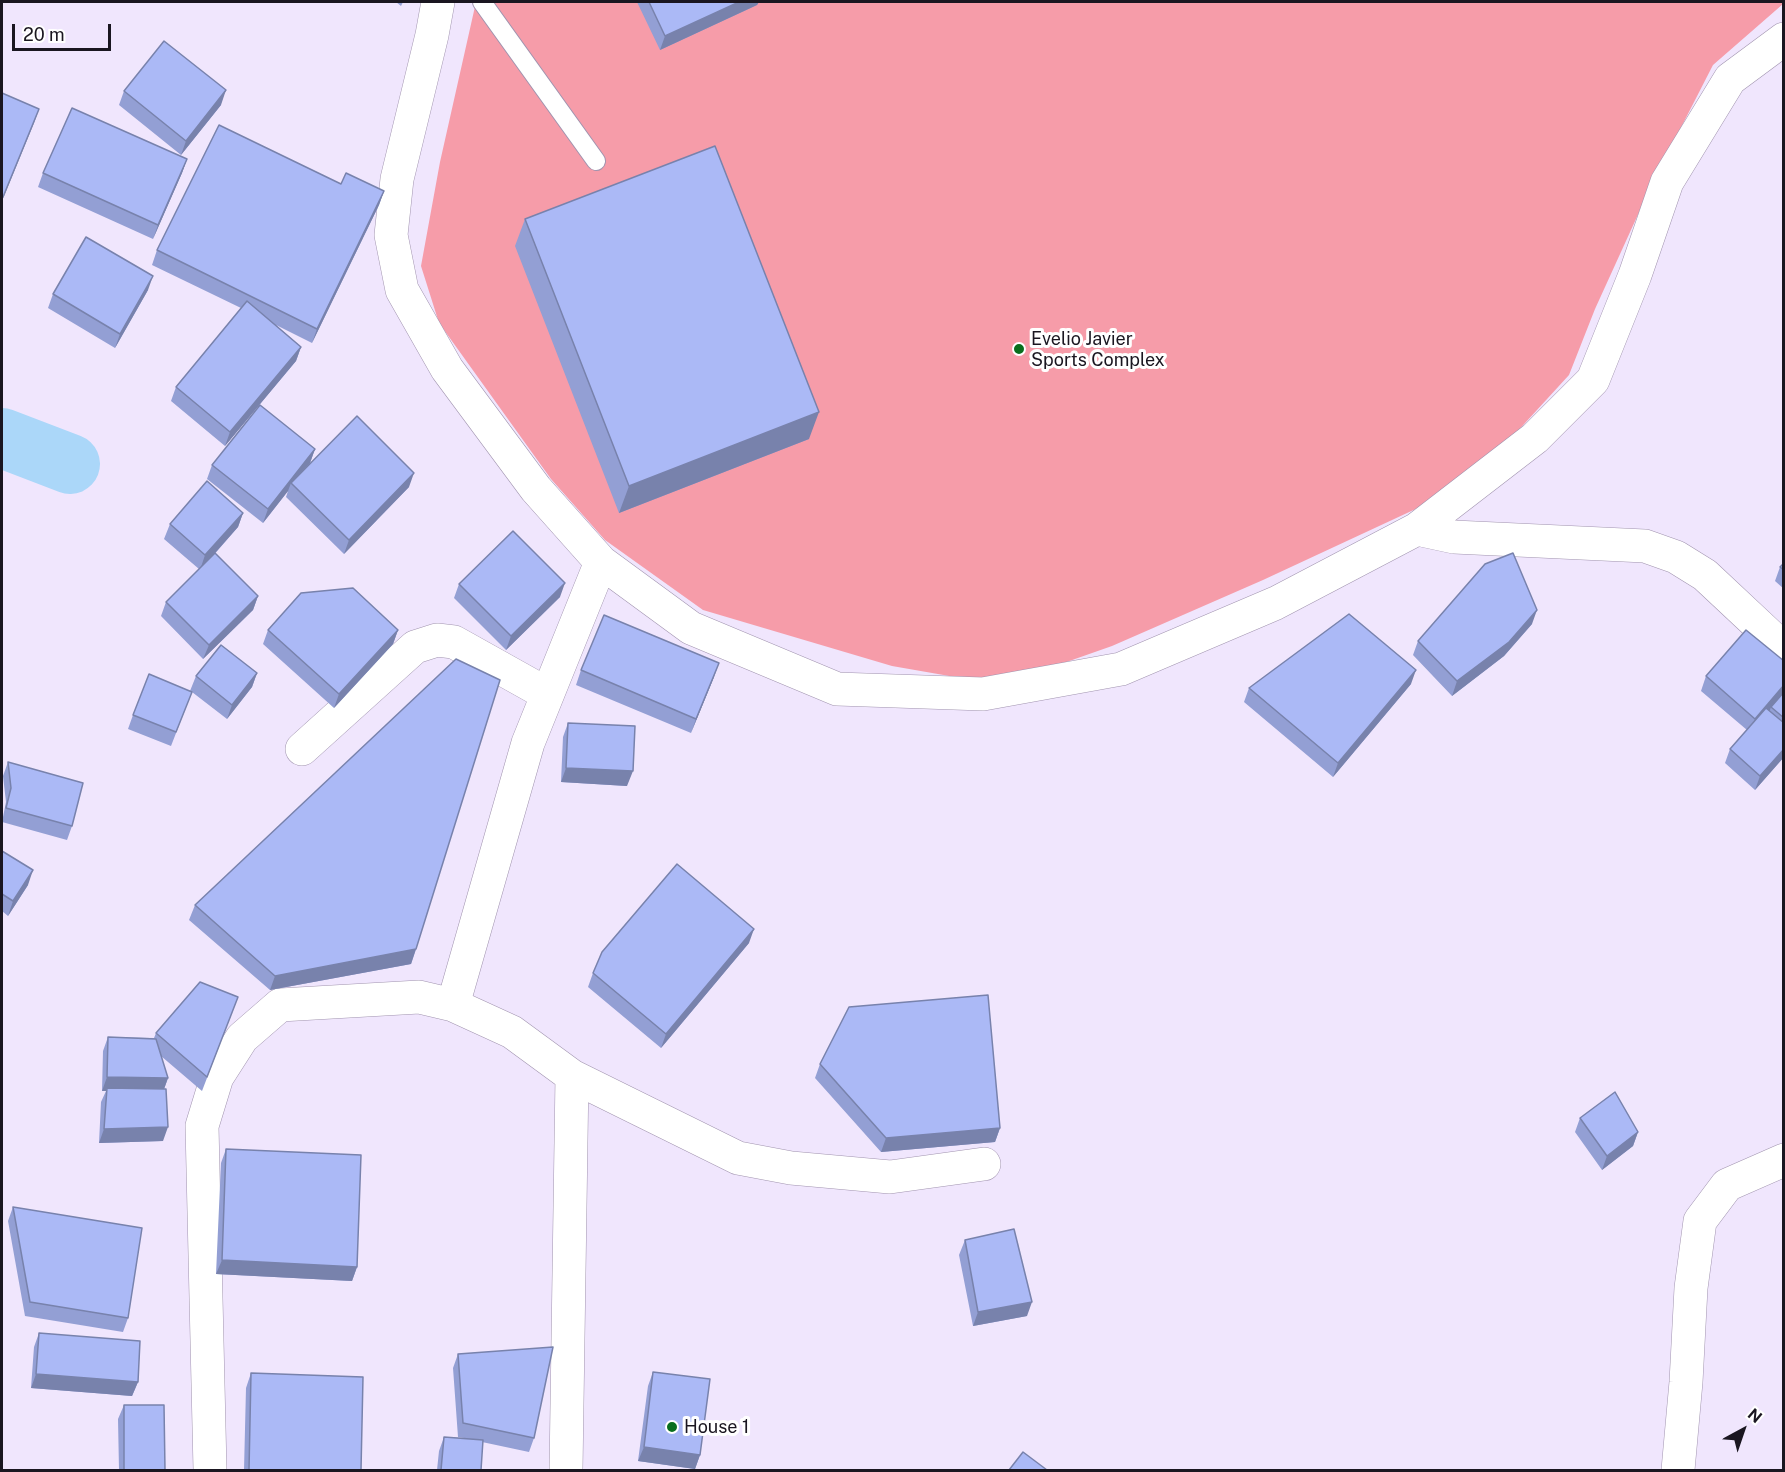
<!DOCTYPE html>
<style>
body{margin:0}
#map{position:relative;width:1785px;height:1472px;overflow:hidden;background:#f0e6fd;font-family:"Public Sans",sans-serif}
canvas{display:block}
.frame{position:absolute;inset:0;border:3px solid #1a1620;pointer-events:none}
.north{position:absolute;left:1713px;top:1400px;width:60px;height:60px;-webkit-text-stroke:4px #fff;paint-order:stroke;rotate:40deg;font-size:16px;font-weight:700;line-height:24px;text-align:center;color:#1a1620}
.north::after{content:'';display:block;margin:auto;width:21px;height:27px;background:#1a1620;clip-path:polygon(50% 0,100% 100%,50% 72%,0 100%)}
.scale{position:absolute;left:12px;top:24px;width:99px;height:27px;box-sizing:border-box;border:3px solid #1a1620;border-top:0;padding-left:8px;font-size:18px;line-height:21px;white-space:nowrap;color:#1a1620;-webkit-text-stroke:4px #fff;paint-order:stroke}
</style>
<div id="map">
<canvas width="1785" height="1472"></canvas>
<div class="frame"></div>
<div class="north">N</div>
<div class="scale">20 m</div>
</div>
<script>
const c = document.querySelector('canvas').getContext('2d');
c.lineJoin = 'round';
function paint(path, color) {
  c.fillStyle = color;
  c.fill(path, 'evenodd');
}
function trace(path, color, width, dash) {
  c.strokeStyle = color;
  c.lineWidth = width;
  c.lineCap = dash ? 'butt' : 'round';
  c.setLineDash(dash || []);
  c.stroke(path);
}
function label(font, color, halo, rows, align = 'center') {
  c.font = font + ' "Public Sans",sans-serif';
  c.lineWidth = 6;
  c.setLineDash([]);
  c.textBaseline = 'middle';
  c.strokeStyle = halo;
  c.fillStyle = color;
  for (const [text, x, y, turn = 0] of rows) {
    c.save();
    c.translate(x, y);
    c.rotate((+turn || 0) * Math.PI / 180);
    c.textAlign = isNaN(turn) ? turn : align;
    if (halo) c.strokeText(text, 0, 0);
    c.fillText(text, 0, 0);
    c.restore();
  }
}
const green = new Path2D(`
 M476,2H1783V4L1713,65L1651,186L1595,309L1569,375L1515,434L1420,507L1263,580L1112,646L1001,685L892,666L703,610L605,540L551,479L439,323L421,266L440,162Z`);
const river = new Path2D(`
 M2,438L70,464`);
const service = new Path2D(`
 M482,2L596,161`);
const minor = new Path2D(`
 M438,2L432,35L397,179L391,235L402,290L447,369L536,489L601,562L691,628L837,689L983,694L1121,669L1276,603L1417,529L1535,438L1593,380L1635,275L1667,182L1730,79L1784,39
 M1417,529L1454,537L1645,546L1676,557L1705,575L1784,649
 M302,749L415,647L437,640L454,642L547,694
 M453,1005L528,743L601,562
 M572,1076L738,1158L791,1168L890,1177L984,1164
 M210,1470L202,1126L217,1077L242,1038L280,1005L419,997L453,1005L512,1032L572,1076L566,1470
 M1678,1470L1686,1382L1691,1288L1700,1221L1727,1185L1784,1160`);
const wall = new Path2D(`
 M396,2H403L401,6Z
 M637,2H759L757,5L660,50Z
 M124,91L221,105L181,155L119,105Z
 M187,159L182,173L153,239L38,187L43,173Z
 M341,184L384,191L379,205L312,343L276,325L301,347L296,361L225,446L171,401L176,387L241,308L152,265L157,250Z
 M525,219L809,439L619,513L515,246Z
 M148,290L115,348L48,308L53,294Z
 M315,449L310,463L409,487L344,554L286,497L288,491L263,523L207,479L212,465Z
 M243,513L238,527L212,557L258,596L253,610L203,659L161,616L166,602L199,569L164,539L170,524Z
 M1784,563V589L1775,581L1780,567Z
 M459,584L560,597L506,650L454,598Z
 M1532,624L1504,656L1452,696L1413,655L1418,641Z
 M268,630H398L393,644L334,708L263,644Z
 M1784,661V757L1755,790L1725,763L1730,749L1747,730L1701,691L1706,676Z
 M581,670L714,677L691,733L576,685Z
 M257,673L252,687L227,719L192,692L171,746L128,729L133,715L190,691L196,676Z
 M1411,684L1333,777L1244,702L1249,688Z
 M568,723L627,786L561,782L563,737Z
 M8,762L72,826L67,840L2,822L6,802L3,776Z
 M2,852L28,885L8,916L2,911Z
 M195,905L416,949L411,964L270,990L189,920Z
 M749,943L661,1048L588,987L593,973Z
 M238,997L202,1091L161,1056L168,1078L164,1089L163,1141L99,1143L101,1102L106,1091H102L103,1051L108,1037L154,1038L156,1033Z
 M820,1064L1000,1128L995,1142L881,1152L815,1078Z
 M1580,1118L1638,1132L1633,1146L1602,1170L1575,1132Z
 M226,1149L357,1267L352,1281L216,1274L221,1163Z
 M13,1207L128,1318L123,1332L25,1316L8,1221Z
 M965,1240L1027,1316L973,1326L959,1255Z
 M39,1333L138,1382L132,1396L31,1388L34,1347Z
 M458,1354L534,1438L529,1452L482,1442L481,1470H437L439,1451L444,1437L464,1438L458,1437L453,1368Z
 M653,1372L700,1455L695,1469L638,1461L648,1386Z
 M251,1373L361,1470H244L246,1388Z
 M124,1405L165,1470H119L118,1419Z`);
const shadedWall = new Path2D(`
 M739,2H759L757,5L660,50L665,36Z
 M226,90L221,105L181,155L186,141Z
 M39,109L34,123L2,201L3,197Z
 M187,159L182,173L153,239L158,225Z
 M384,191L379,205L312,343L317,329Z
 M153,276L148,290L115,348L120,334Z
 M301,347L296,361L225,446L230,432Z
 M819,412L809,439L619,513L629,486Z
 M315,449L310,463L291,483L288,491L263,523L268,509Z
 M414,473L409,487L344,554L349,540Z
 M243,513L238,527L200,570L205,555Z
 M565,583L560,597L506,650L511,636Z
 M258,596L253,610L203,659L209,645Z
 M1537,610L1532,624L1504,656L1452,696L1457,681Z
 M398,630L393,644L334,708L339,694Z
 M719,663L714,677L691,733L696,719Z
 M1416,670L1411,684L1333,777L1338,763Z
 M257,673L252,687L227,719L232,705Z
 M1784,685V693L1771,707L1770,710L1750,733L1755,719Z
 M1784,749V757L1755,790L1760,776Z
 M566,768L633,771L627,786L561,782Z
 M33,870L28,885L8,916L13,901Z
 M754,929L749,943L661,1048L666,1034Z
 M416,949L411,964L270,990L275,976Z
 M107,1077L168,1078L163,1092L107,1088L106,1091H102Z
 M168,1127L163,1141L99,1143L104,1129Z
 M1000,1128L995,1142L881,1152L886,1138Z
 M1638,1132L1633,1146L1602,1170L1607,1156Z
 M222,1260L357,1267L352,1281L216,1274Z
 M1032,1302L1027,1316L973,1326L978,1312Z
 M36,1374L138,1382L132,1396L31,1388Z
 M644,1447L700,1455L695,1469L638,1461Z`);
const building = new Path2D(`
 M649,2H739L665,36Z
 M164,41L226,90L186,141L124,91Z
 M2,93L39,109L3,197L2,196Z
 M72,108L187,159L158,225L43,173Z
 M219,125L341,184L346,173L384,191L317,329L157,250Z
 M715,146L819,412L629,486L525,219Z
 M86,237L153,276L120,334L53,294Z
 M247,301L301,347L230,432L176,387Z
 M260,405L315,449L268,509L212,465Z
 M357,416L414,473L349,540L291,483Z
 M207,481L243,513L205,555L170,524Z
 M513,531L565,583L511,636L459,584Z
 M215,553L258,596L209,645L166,602Z
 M1513,553L1537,610L1509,642L1457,681L1418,641L1485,564Z
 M1784,563V570L1780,567Z
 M353,588L398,630L339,694L268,630L301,593Z
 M1349,614L1416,670L1338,763L1249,688Z
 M604,615L719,663L696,719L581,670Z
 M1746,630L1784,661V685L1755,719L1706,676Z
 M221,645L257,673L232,705L196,676Z
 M456,659L500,680L416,949L275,976L195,905Z
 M149,674L192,692L176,732L133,715Z
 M1784,692V718L1771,707Z
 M1766,708L1784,723V749L1760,776L1730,749Z
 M568,723L635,726L633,771L566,768Z
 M8,762L83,783L72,826L6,808L11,788Z
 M2,851L33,870L13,901L2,894Z
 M677,864L754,929L666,1034L593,973L602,952Z
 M200,982L238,997L207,1077L156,1033Z
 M988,995L1000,1128L886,1138L820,1064L849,1007Z
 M108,1037L156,1039L168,1078L107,1077Z
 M107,1088L166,1089L168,1127L104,1129Z
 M1615,1092L1638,1132L1607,1156L1580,1118Z
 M226,1149L361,1155L357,1267L222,1260Z
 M13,1207L142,1228L128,1318L30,1302Z
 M1014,1229L1032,1302L978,1312L965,1240Z
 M39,1333L140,1341L138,1382L36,1374Z
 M553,1347L534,1438L463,1423L458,1354Z
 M653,1372L710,1379L700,1455L644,1447Z
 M251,1373L363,1377L361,1470H249Z
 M124,1405H164L165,1470H124Z
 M444,1437L483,1440L481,1470H441Z
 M1023,1452L1047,1470H1009Z`);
const markers = [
 [1019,349,6,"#096e1d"],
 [672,1427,6,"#096e1d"]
];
const poiNames = [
 ["Evelio Javier",1031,339],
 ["Sports Complex",1031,360],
 ["House 1",684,1427]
];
paint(green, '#f69ca9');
trace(river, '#abd7f9', 60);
trace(service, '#a194af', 20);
trace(minor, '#a194af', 34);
trace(service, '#fff', 18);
trace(minor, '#fff', 33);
paint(wall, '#939fd4');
paint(shadedWall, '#7882ac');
paint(building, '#abb9f6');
trace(building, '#7882ac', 1.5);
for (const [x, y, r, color] of markers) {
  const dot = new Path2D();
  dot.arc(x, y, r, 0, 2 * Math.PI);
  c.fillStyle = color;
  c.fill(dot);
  trace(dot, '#fff', 2);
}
label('18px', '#1a1620', '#fff', poiNames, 'left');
</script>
